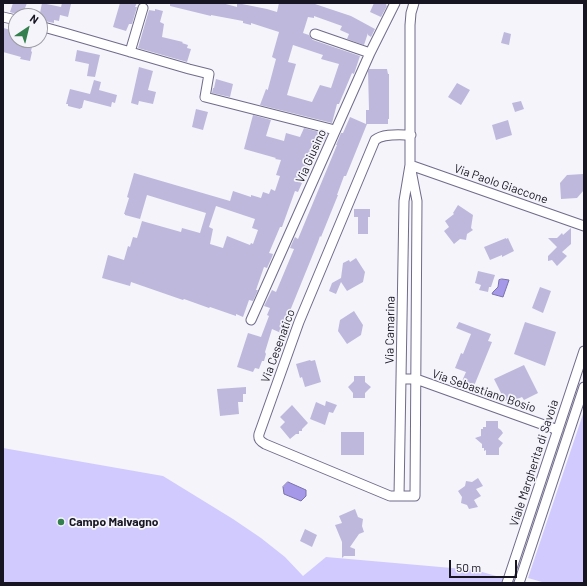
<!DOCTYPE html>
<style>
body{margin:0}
#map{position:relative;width:587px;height:586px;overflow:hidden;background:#f5f4fb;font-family:Barlow,sans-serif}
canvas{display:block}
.frame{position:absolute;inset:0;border:4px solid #171522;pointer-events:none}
.north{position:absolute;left:8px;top:8px;width:40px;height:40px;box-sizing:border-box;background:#f5f4fb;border:1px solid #9c9ba4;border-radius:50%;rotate:35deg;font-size:11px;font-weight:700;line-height:16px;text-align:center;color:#171522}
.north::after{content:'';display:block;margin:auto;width:14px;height:18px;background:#337f4e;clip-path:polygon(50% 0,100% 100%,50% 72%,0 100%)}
.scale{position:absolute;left:449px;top:560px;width:68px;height:18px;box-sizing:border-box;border:2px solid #171522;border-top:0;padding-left:5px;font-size:12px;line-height:14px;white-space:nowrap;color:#171522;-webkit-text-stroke:3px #f5f4fb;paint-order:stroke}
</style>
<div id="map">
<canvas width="587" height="586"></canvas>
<div class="frame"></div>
<div class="north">N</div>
<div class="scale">50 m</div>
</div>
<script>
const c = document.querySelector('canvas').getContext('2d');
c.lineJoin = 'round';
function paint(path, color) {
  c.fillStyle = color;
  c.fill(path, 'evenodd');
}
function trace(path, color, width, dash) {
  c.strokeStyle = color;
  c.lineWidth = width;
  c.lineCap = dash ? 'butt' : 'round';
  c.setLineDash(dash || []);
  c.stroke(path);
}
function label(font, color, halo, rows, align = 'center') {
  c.font = font + ' Barlow,sans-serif';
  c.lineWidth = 3.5;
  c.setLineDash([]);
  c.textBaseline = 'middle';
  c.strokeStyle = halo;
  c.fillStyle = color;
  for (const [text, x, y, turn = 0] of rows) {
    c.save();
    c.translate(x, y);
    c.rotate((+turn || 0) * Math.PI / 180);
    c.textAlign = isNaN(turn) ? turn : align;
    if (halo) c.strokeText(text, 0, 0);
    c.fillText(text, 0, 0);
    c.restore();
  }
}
const green = new Path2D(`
 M584,411V583H542V582L528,578Z
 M3,448L163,476L233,519L261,538L285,557L303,576L326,557L475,570L521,583H3Z`);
const water = new Path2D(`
 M502,279L509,280L503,297L492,294L493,292L498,287L499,280Z
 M288,482L306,490V496L301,501L284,494L283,487Z`);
const building = new Path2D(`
 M13,3H27L22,16L10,12Z
 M42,3L61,7L62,3L71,4L68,17L60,15L59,21L54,20V23L40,20V13Z
 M120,3H137L135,7H137L132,24H129L126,31L113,27Z
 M170,3H222L237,7V3L267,9L277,12L279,3H312L351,16L375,29L371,37L368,35V33L364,45L347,39L349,34L340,30L342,26L314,16V18L308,17L303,33L309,35L311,38L313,40L360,56L354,74L352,73L339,104H337L332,123L260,105L266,89L268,90V89L276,59L272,57L279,32L251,23V25L243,23V21L211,15V16L170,6ZM293,45L323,55L321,59L339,64L331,88L320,85L312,102L287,95L296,64L288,62Z
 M374,3H387L386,5L387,6L381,17L370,12Z
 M155,9L163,11L160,22L164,24L162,37L183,42L182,43L188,45L187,48L191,49L187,62L138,48L149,10L155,11Z
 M3,28L16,31V40H26V41L33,43L31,51L32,52L30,61L20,59L21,57L3,52Z
 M504,32L511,34L509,45L501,43Z
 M77,50L100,55L95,77L87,76L89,64L75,61Z
 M139,67L153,71L148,90L156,92L153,104L139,101L138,105L131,103Z
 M369,69H387L388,74H389V119H388V124H367L346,176H344L337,195H338L321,237L320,236L318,242L281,333L272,329L265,352L266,354L264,361H262L259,369L255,368L253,372L237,367L248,333L261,337L269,316L267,315L270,308L264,306L272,290L276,292L294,249L290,248L293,241L295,237L298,239L337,145H336L341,133H343L350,117L366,124V110H369L368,71Z
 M216,79L233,84L230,97L212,93L213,88H214Z
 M94,80L101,82L99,90L117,95L115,103L112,102L111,107L84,100L82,108H81L80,109L68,106V104H66L70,89L90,94Z
 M457,83L470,90L461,105L448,97Z
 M521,101L524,109L515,112L512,103Z
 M196,109L208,112L203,130L192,127Z
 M253,115L271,120L270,123L266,136L284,141L286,133L300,137L304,128L327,134L324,141L320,139L301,183H302L298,192L295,191L282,227H280L269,253L273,254L272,257L267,268L264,267L256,290H258L253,301L249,300L243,317L236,314V316L210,307L209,308L184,299L183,300L131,282L130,286L102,278L108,255L124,260L128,246L130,247L133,237L137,238L142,221L181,232L182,228L200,233L206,213L147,195L140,219L125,215V214H124L129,198L127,197L134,173L230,201L233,191L251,197V195L261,198L263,192L269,194L271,189L275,191L280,176L276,175L281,160L275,159L276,158L244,149ZM216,206L255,219L252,228L258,230L253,244L251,243L250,245L227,236L223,248L210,244L213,229L209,227Z
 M508,120L512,135L496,140L492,125Z
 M583,174L584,190L577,198L561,199L560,183L567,175Z
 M458,205L473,215L471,228L473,230L467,234L466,240L460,239L454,244L444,231L449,227L445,221L454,214L453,213Z
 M354,209H370V217H368V234H358V217H354Z
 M571,228V244L562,252L567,256L557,266L552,260L548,261V256L557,247L548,238H557L562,233L563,235Z
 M506,238V239L508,238L514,251L502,257V255L490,260L484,247Z
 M356,258L365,272L363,282L347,291L341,282L336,294L329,291L332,283L341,278L343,263L349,260L350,262Z
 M478,271L495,275L491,287H489L488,292L479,290L481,285L475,283Z
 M540,287L551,291L543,313L532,308Z
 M354,311L363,325L361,335L347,344L338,331L340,320Z
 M459,322L491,334L488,341L492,342L474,386L462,381L466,372L455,368L461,353L463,354L471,334L456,328Z
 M525,322L556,332L545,366L514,354Z
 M310,360L311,361L315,360L321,382L305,387L302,377L300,378L296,364Z
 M524,365L538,393L524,400L522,397L513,401L511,398L505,401L494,379Z
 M354,376H365V382L371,387L365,393V398H353V393L348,387L354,381Z
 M246,387V394H243V402H238L239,414L220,416L217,389Z
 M326,401L337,405L333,413L329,412L325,425L310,419L316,402L325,406Z
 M292,405L308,423L302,429V431H299V434H296L290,439L280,427L285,422L280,417Z
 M486,421H498V428L501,430L503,433L498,439L503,443L499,448V455H486V450L484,451V448H482V444L475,438L481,436V429H483V427H486Z
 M341,432H364V455H341Z
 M478,478L483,486L476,489L481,496L474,500L478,507L469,509L467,505L461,503L462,497L458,491L465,486L466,481L472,482Z
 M355,509L358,517L363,519L362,526L364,532L359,534L350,547L355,549V556H344L342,558V542L335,525L342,523L339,516Z
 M305,529L317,535L312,547L300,541Z`);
const minor = new Path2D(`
 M3,17L16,20
 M40,26L65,33L189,69L209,74L205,97L335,130
 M315,34L370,53
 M130,52L143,8
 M410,165L417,201L415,496H390L265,444C260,441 258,439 259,434L299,322L375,140C383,133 400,135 411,135
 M410,165L584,226
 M251,320L370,53L395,3
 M401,379H416L558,430
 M399,496L404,201L410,165V25L411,13L414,3
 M507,583L584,351
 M519,583L584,387`);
const markers = [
 [61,522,4,"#337f4e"]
];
const streetNames = [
 ["Via Giusino",311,156,-66],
 ["Via Paolo Giaccone",501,184,19],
 ["Via Camarina",390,330,-89],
 ["Via Cesenatico",278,346,-70],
 ["Via Sebastiano Bosio",484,391,19],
 ["Viale Margherita di Savoia",534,463,-72]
];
const poiNames = [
 ["Campo Malvagno",69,522]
];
paint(green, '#d1cafe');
paint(water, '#a698e8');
trace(water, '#7b71ad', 1);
paint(building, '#beb9dc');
trace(minor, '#6f6b8a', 11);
trace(minor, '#fff', 9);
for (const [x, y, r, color] of markers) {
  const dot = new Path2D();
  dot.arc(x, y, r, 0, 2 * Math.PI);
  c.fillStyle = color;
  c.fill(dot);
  trace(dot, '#f5f4fb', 1.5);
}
label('12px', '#171522', '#f5f4fb', streetNames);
label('bold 12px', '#171522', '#f5f4fb', poiNames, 'left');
</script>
